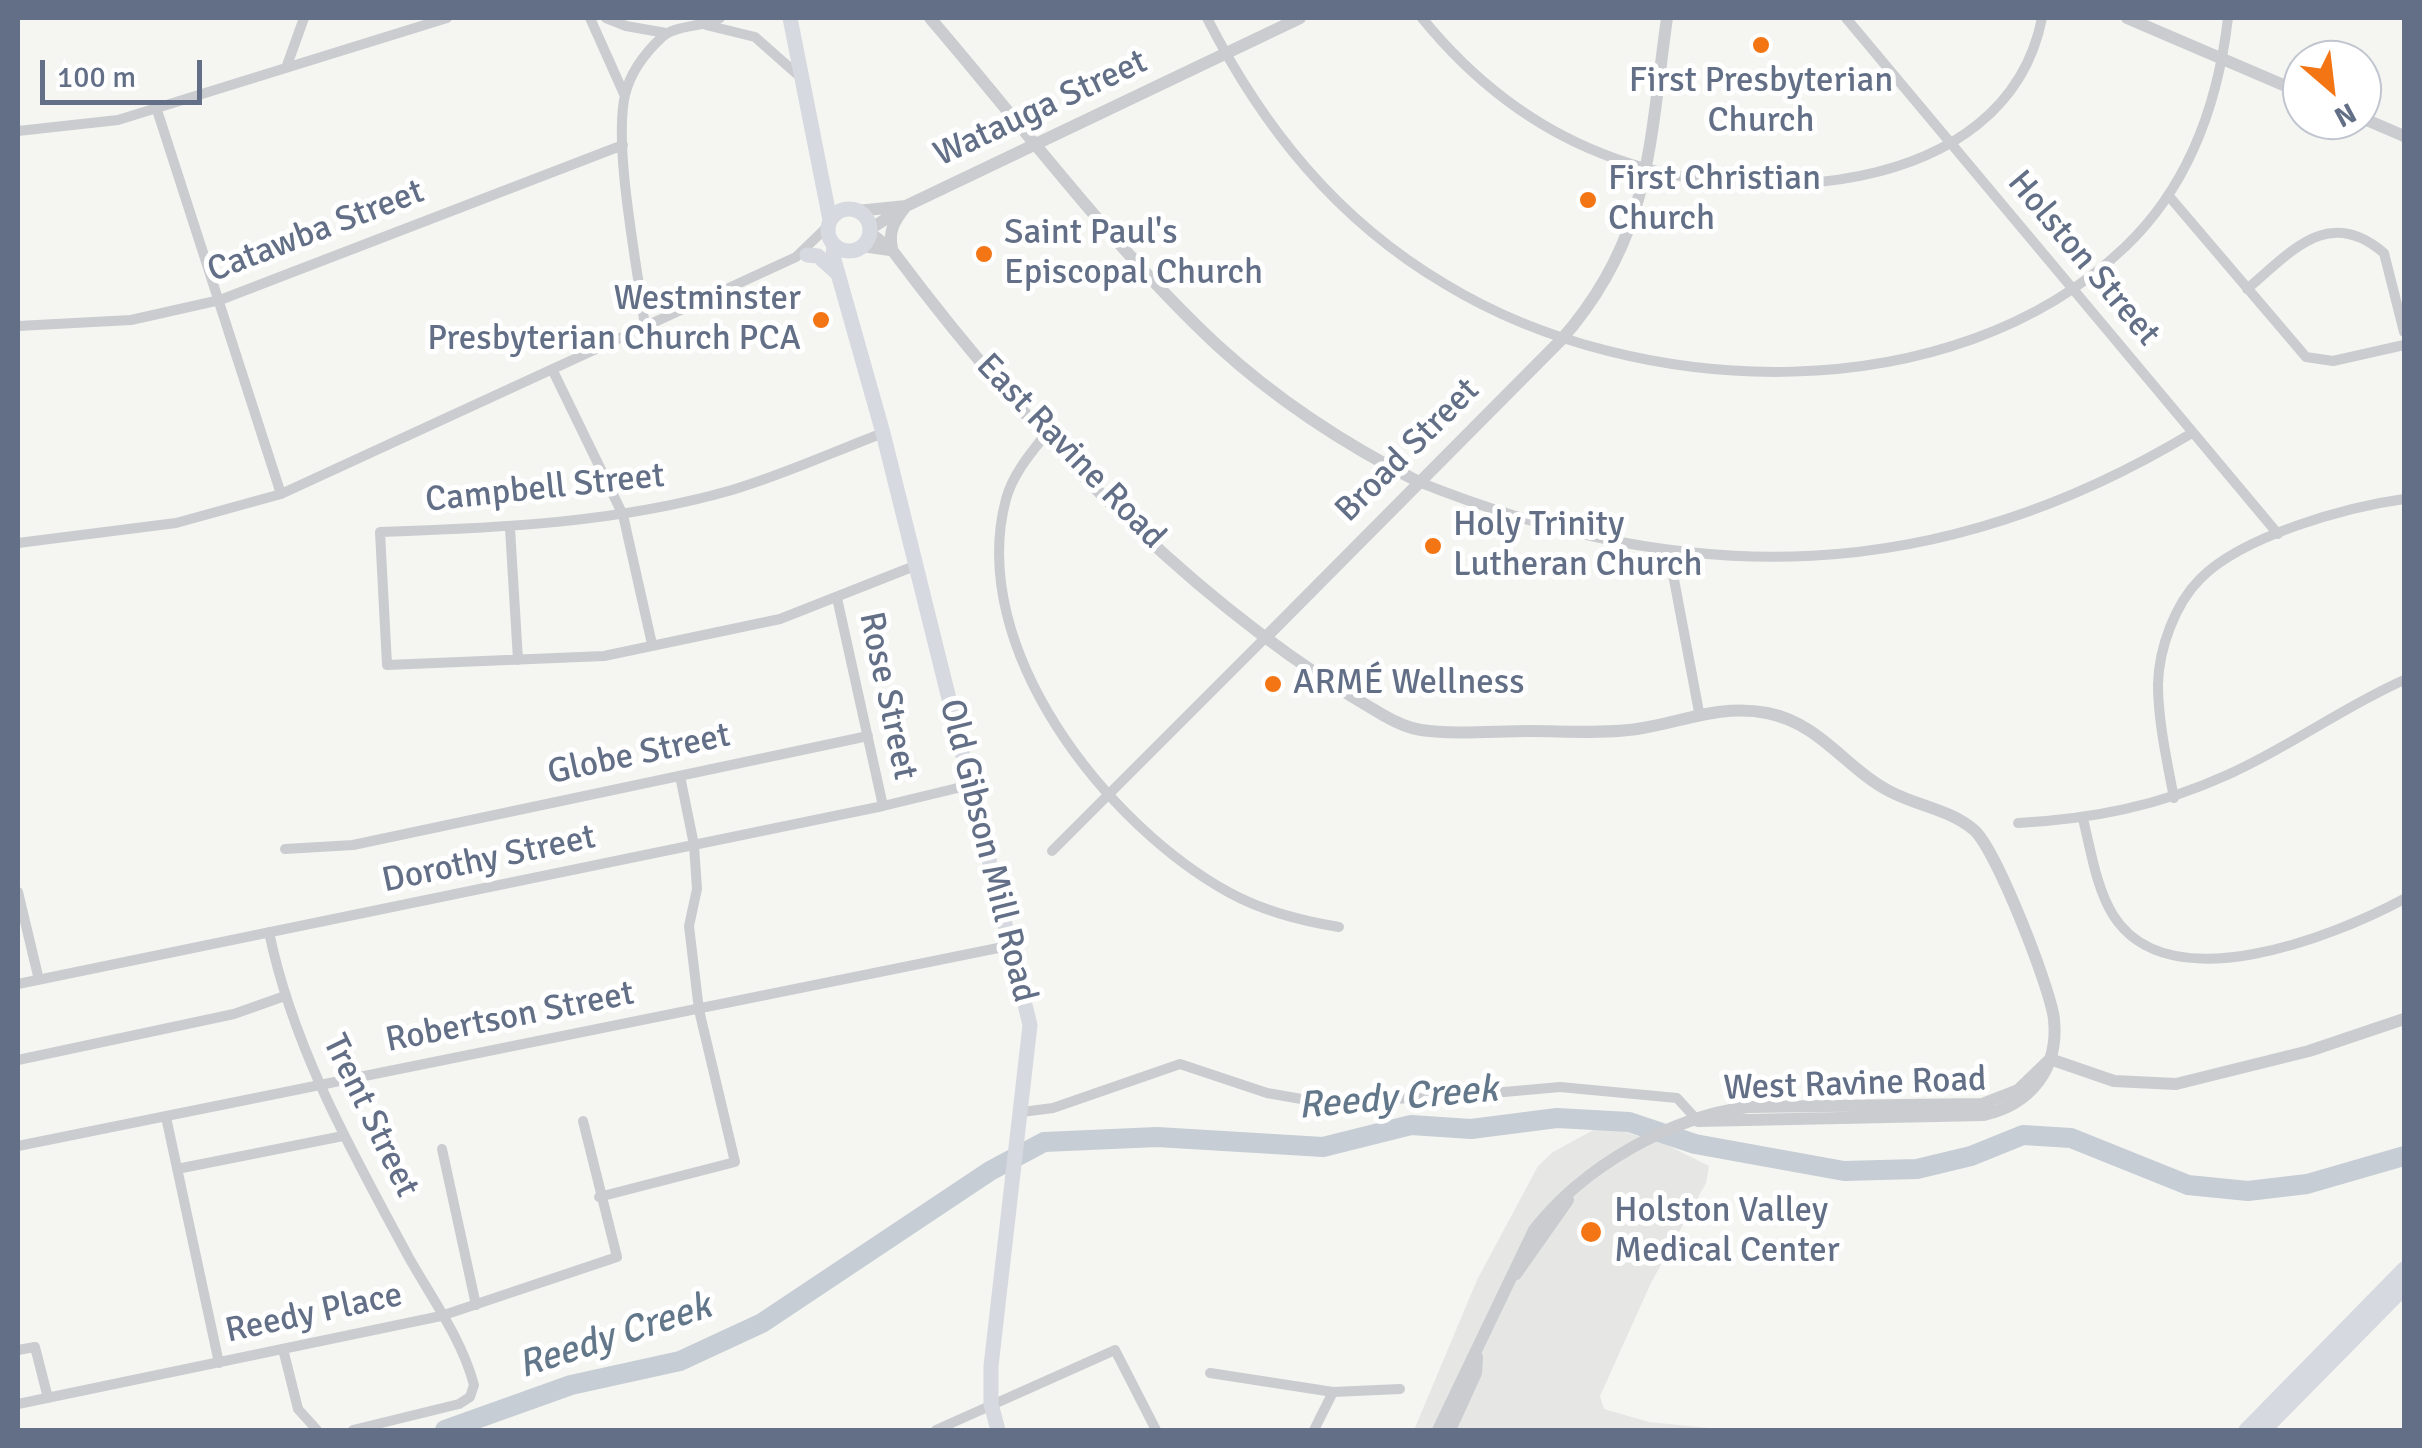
<!DOCTYPE html>
<meta charset="utf-8">
<style>
body{margin:0}
#map{position:relative;width:2422px;height:1448px;overflow:hidden;background:#f5f6f2;font-family:Signika,sans-serif}
canvas{display:block}
.frame{position:absolute;inset:0;border:20px solid #626f86;pointer-events:none}
.north{position:absolute;left:2282px;top:40px;width:100px;height:100px;box-sizing:border-box;background:#fff;border:2px solid #c0c5cf;border-radius:50%;rotate:152deg;font-size:28px;font-weight:700;line-height:40px;text-align:center;color:#626f86}
.north::after{content:'';display:block;margin:auto;width:35px;height:45px;background:#f37514;clip-path:polygon(50% 0,100% 100%,50% 72%,0 100%)}
.scale{position:absolute;left:40px;top:60px;width:162px;height:45px;box-sizing:border-box;border:5px solid #626f86;border-top:0;padding-left:12px;font-size:30px;line-height:35px;white-space:nowrap;color:#626f86;-webkit-text-stroke:8px #fff;paint-order:stroke}
</style>
<div id="map">
<canvas width="2422" height="1448"></canvas>
<div class="frame"></div>
<div class="north">N</div>
<div class="scale">100 m</div>
</div>
<script>
const c = document.querySelector('canvas').getContext('2d');
c.lineJoin = 'round';
function paint(path, color) {
  c.fillStyle = color;
  c.fill(path, 'evenodd');
}
function trace(path, color, width, dash) {
  c.strokeStyle = color;
  c.lineWidth = width;
  c.lineCap = dash ? 'butt' : 'round';
  c.setLineDash(dash || []);
  c.stroke(path);
}
function label(font, color, halo, rows, align = 'center') {
  c.font = font + ' Signika,sans-serif';
  c.lineWidth = 10;
  c.setLineDash([]);
  c.textBaseline = 'middle';
  c.strokeStyle = halo;
  c.fillStyle = color;
  for (const [text, x, y, turn = 0] of rows) {
    c.save();
    c.translate(x, y);
    c.rotate((+turn || 0) * Math.PI / 180);
    c.textAlign = isNaN(turn) ? turn : align;
    if (halo) c.strokeText(text, 0, 0);
    c.fillText(text, 0, 0);
    c.restore();
  }
}
const built = new Path2D(`
 M1597,1128L1615,1129L1667,1145L1709,1166L1706,1183L1651,1283L1600,1396L1604,1409L1649,1422L1729,1430H1414L1477,1280L1538,1166L1553,1152Z`);
const river = new Path2D(`
 M445,1430L571,1385L680,1361L762,1323L990,1171L1044,1142L1157,1137L1323,1147L1411,1125L1471,1129L1557,1118L1629,1122L1695,1144L1844,1171L1917,1169L1971,1156L2023,1135L2071,1138L2188,1185L2248,1191L2307,1184L2404,1156`);
const minor = new Path2D(`
 M590,18L624,94
 M606,18L626,26L666,33
 M1207,18C1263,128 1337,220 1445,284C1639,402 1952,412 2125,247C2189,186 2218,103 2228,18
 M1422,18C1470,77 1531,126 1603,154C1742,210 2006,201 2042,18
 M1846,18L2278,534
 M706,25L755,37L798,75
 M286,68L304,18
 M157,110L281,494
 M18,131L118,120L447,18
 M2168,195L2306,357L2333,361L2404,345
 M2247,289C2291,252 2328,205 2384,253L2404,332
 M18,326L131,320L220,300L623,145
 M645,327C638,269 613,148 625,95C630,73 646,52 662,37C675,25 703,27 720,18
 M553,371L623,515L652,644
 M883,433C833,452 783,475 732,490C617,523 499,528 380,532L387,665L604,656L780,619L917,565
 M1046,434C1030,454 1013,474 1006,499C966,648 1107,826 1230,893C1263,911 1302,921 1339,927
 M1419,482C1691,591 1938,586 2192,433
 M510,528L518,660
 M18,543L176,523L281,494L796,257L828,226
 M1669,553L1699,712
 M837,598L883,806
 M2174,798C2167,761 2158,721 2158,684C2159,648 2175,604 2200,579C2242,536 2346,507 2404,499
 M2083,819C2091,851 2096,887 2113,915C2168,1003 2333,937 2404,899
 M2018,823C2092,819 2159,806 2227,775C2288,748 2343,707 2404,680
 M285,849L353,845L868,736
 M1052,851L1267,636
 M18,892L39,980
 M269,932C293,1048 352,1152 408,1256C431,1297 462,1339 474,1385L470,1397L459,1404L353,1430
 M18,984L883,806L970,785
 M18,1060L234,1014L282,997
 M1022,1112L1053,1108L1180,1064L1267,1093L1307,1100L1437,1098L1560,1087L1677,1098L1698,1121
 M166,1117L219,1363
 M18,1146L1013,945
 M442,1149L476,1305
 M177,1169L343,1136
 M599,1197L735,1162L699,1010L689,926L697,889L694,845L680,776
 M283,1349L298,1409L317,1430
 M18,1350L35,1347L48,1398
 M1210,1373L1333,1392L1400,1389
 M18,1404L441,1316L617,1257L583,1121
 M936,1430L1115,1350L1156,1430
 M1314,1430L1333,1392`);
const tertiary = new Path2D(`
 M930,18C1022,125 1115,250 1217,345C1278,401 1346,445 1419,482
 M2127,18L2302,93
 M2362,118L2404,136
 M857,211L906,206L1300,18
 M870,229L900,210
 M869,232L892,250C1025,428 1189,604 1383,715C1395,722 1407,728 1421,730C1456,735 1494,731 1529,731C1564,731 1602,734 1637,729C1683,722 1719,704 1767,713C1820,723 1846,769 1891,792C1918,806 1951,810 1974,830C1996,849 2050,987 2054,1019C2059,1069 2031,1104 1984,1115L1698,1121
 M862,246L890,250
 M892,248C888,230 895,220 906,206
 M1267,636L1561,340C1651,238 1649,145 1667,18
 M2050,1059L2114,1081L2176,1084L2309,1051L2404,1019
 M1516,1274L1568,1200
 M1438,1430L1534,1230C1583,1167 1670,1117 1748,1107L1982,1104L2018,1090L2048,1061
 M1450,1430L1476,1373L1477,1357`);
const secondary = new Path2D(`
 M790,18L830,220
 M828 230a21 21 0 1 1 42 0a21 21 0 1 1-42 0Z
 M834,245L833,256L883,433L1030,1025L991,1366V1404L998,1430
 M807,255L818,256L838,274
 M2246,1430L2404,1269
 M2264,1430L2404,1288`);
const markers = [
 [1761,45,10,"#f37514"],
 [1588,200,10,"#f37514"],
 [984,254,10,"#f37514"],
 [821,320,10,"#f37514"],
 [1433,546,10,"#f37514"],
 [1273,684,10,"#f37514"],
 [1591,1232,12,"#f37514"]
];
const poiNames = [
 ["First Presbyterian",1761,82,"center"],
 ["Church",1761,122,"center"],
 ["First Christian",1608,180],
 ["Church",1608,220],
 ["Saint Paul's",1004,234],
 ["Episcopal Church",1004,274],
 ["Westminster",801,300,"right"],
 ["Presbyterian Church PCA",801,340,"right"],
 ["Holy Trinity",1453,526],
 ["Lutheran Church",1453,566],
 ["ARMÉ Wellness",1293,684],
 ["Holston Valley",1614,1212],
 ["Medical Center",1614,1252]
];
const streetNames = [
 ["Watauga Street",1041,109,-25],
 ["Catawba Street",316,232,-21],
 ["Holston Street",2083,259,50],
 ["Broad Street",1408,451,-45],
 ["East Ravine Road",1070,452,46],
 ["Campbell Street",545,489,-6],
 ["Rose Street",887,696,78],
 ["Globe Street",639,755,-12],
 ["Old Gibson Mill Road",987,851,76],
 ["Dorothy Street",489,860,-12],
 ["Robertson Street",510,1018,-11],
 ["West Ravine Road",1855,1085,-2],
 ["Trent Street",370,1116,64],
 ["Reedy Place",314,1314,-12]
];
const waterNames = [
 ["Reedy Creek",1398,1099,-5],
 ["Reedy Creek",615,1337,-18]
];
paint(built, '#e6e7e5');
trace(river, '#c6cdd4', 20);
trace(minor, '#caccd0', 10);
trace(tertiary, '#caccd0', 12);
trace(secondary, '#d6d9df', 15);
for (const [x, y, r, color] of markers) {
  const dot = new Path2D();
  dot.arc(x, y, r, 0, 2 * Math.PI);
  c.fillStyle = color;
  c.fill(dot);
  trace(dot, '#fff', 4);
}
label('35px', '#626f86', '#fff', poiNames, 'left');
label('35px', '#626f86', '#fff', streetNames);
label('italic 38px', '#63778a', '#fff', waterNames);
</script>
